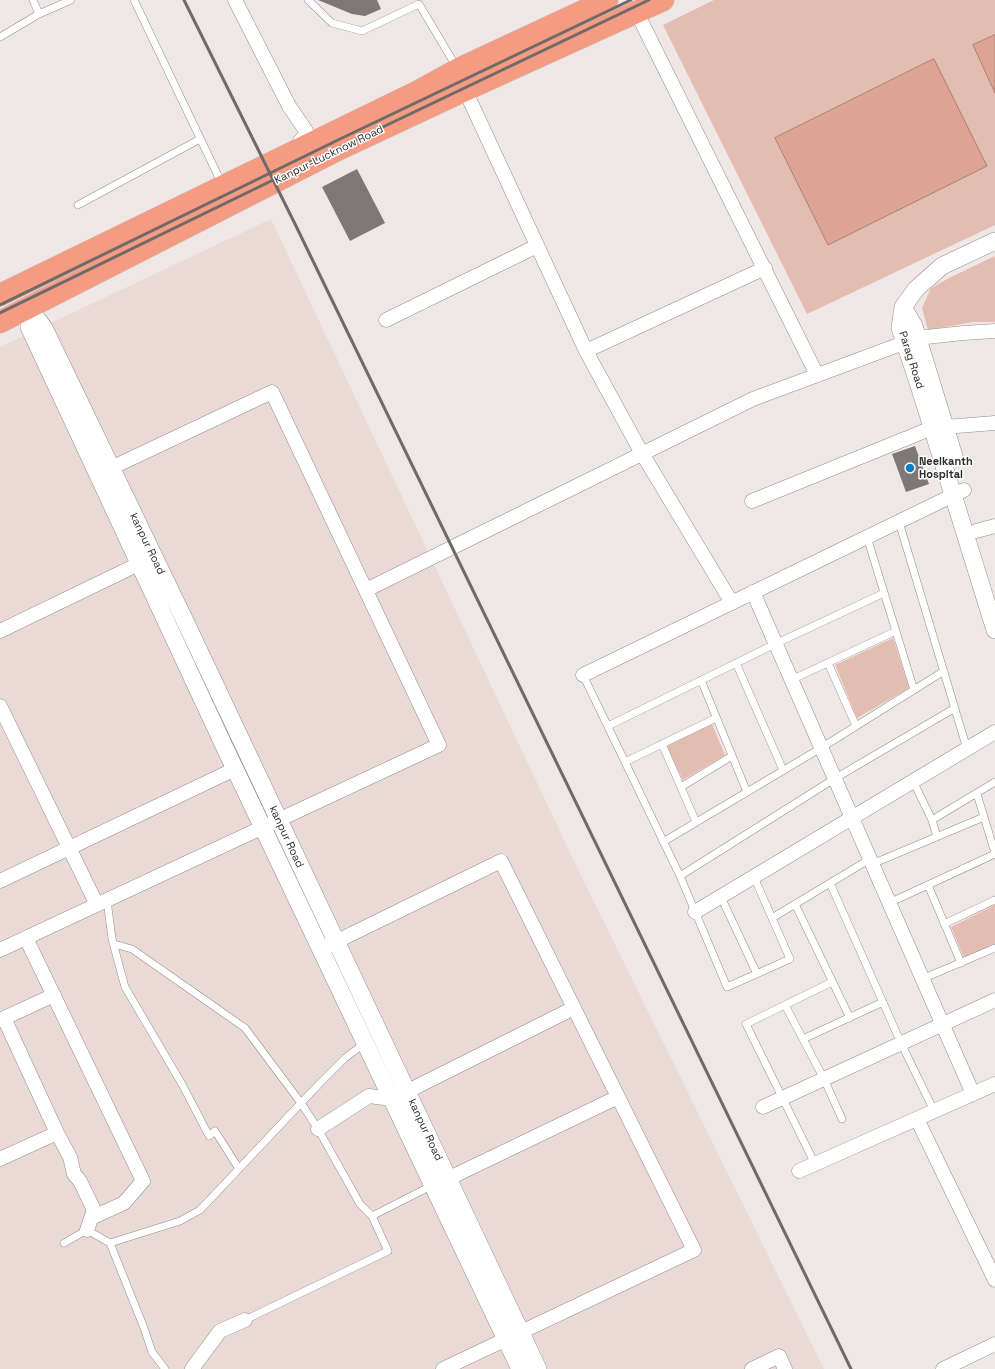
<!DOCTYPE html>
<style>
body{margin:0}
canvas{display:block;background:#efe7e5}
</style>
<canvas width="995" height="1369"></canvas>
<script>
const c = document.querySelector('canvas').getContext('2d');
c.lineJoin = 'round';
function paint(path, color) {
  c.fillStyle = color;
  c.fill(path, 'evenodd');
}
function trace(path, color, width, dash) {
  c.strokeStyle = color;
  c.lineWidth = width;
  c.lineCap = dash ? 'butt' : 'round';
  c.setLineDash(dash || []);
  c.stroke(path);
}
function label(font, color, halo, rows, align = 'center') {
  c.font = font + ' "Space Grotesk",sans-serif';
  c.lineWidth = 3;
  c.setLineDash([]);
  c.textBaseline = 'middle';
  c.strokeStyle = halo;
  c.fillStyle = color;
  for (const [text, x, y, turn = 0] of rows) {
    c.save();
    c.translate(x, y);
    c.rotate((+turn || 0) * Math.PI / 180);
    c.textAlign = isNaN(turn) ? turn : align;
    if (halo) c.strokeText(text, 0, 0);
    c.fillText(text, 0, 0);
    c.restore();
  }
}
const built = new Path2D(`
 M271,219L573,859L824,1369H0V347Z`);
const green = new Path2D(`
 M714,0H995V225L807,314L663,25Z
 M995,256V322H973L928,330L922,308L931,288L951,277Z
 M893,638L909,688L857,718L835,665Z
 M712,724L725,755L683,780L666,746Z
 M995,905V945L964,958L951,927Z`);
const water = new Path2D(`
 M995,35V93L973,45Z
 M934,59L987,166L828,245L775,138Z`);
const building = new Path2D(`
 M318,0H377L381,9L365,16L352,14Z
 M357,169L385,223L350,241L322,187Z
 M915,446L929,484L906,492L892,454Z`);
const service = new Path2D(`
 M33,0L39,14L71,0
 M134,0L222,184
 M308,0L332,23L362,31L419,4L457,68
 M0,37L39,14
 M78,205L200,139
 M899,522L967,749
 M867,537L914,690
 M736,663L783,770
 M828,663L856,726
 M583,675L680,876L727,987L790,959L754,877
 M701,680L747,792
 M791,680L896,631
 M608,726L775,644L884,593
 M662,744L696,822
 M625,762L716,718
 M913,781L932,820L937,837
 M681,787L732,756
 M977,794L995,853
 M932,820L995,782
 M663,842L821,748L944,671
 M872,864L984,817
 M680,876L834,779L955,708
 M830,883L901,1043L934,1111
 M928,885L961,963
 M721,897L757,974
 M107,900L112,939L125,987L183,1086L209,1136L215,1131L239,1169
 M889,903L995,854
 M795,904L850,1018
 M772,918L870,859
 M944,924L995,900
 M114,944L132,949L245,1028L301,1103L318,1129L360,1204L372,1216
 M922,979L995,948
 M785,1005L824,1079L842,1119
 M803,1039L883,1002
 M815,1164L746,1024L832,982
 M64,1243L87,1230L110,1243L180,1221L200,1210L319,1084L345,1058L365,1043
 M110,1243L144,1328L152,1352L165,1369
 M245,1320L388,1251L372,1216L433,1185`);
const minor = new Path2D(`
 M235,0L289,106L306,131L305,136L300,141L302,148
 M637,13L817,375
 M465,90L586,351L640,450L732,603
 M386,320L537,246
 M586,351L765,268
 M752,501L932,428L995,423
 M976,531L995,526
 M366,590L753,399L917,338L963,333L995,331
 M753,592L973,1094
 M0,631L149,559
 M583,675L964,490
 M0,706L97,905
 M0,881L235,769
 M695,912L995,732
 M26,938L143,1181L124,1203L91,1218
 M327,946L501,861L694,1250L443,1369
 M0,950L439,745L272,392L111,468
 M4,1018L57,1133L70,1157L74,1174L80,1181L94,1210L87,1230
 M0,1020L54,995
 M763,1107L995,1000
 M917,1119L995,1280
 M318,1129L369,1096L392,1099L574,1008
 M0,1159L57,1133
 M799,1171L995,1084
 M439,1183L618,1097
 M192,1369L220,1331L245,1320
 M752,1369L779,1356L785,1369
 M943,1369L995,1344`);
const tertiary = new Path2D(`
 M995,241L942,266L916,289L903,307L900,328L922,395L995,630
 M903,307L914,326L954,456
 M29,308L44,328L185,621L538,1369
 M29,308V327L225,748L520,1369`);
const trunk = new Path2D(`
 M0,295L417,92L459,69L607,0
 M0,322L339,149L465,90L663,0`);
const rail = new Path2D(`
 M184,0L296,226L851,1369
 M0,305L340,139L631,0
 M0,313L343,146L649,0`);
const markers = [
 [910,468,5,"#087cc5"]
];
const streetNames = [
 ["Kanpur-Lucknow Road",329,155,-26],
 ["Parag Road",911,360,72],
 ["kanpur Road",147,544,64],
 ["kanpur Road",286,837,65],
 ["kanpur Road",425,1130,65]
];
const poiNames = [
 ["Neelkanth",919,462],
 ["Hospital",919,475]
];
paint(built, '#eadad6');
paint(green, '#e4bdb2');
paint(water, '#dda494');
trace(water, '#a88074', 1);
paint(building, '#7d7775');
trace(service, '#938c8a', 8);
trace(minor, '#938c8a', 15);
trace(tertiary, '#938c8a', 18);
trace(trunk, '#c4c4c4', 23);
trace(service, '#fff', 7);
trace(minor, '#fff', 14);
trace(tertiary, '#fff', 17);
trace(trunk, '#f49b82', 22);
trace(rail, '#6f6a69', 3);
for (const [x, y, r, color] of markers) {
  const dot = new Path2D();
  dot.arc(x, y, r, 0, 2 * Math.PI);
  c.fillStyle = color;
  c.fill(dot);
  trace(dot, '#fff', 1.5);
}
label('11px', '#2e2b2b', '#fff', streetNames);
label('bold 11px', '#2e2b2b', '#fff', poiNames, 'left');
</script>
